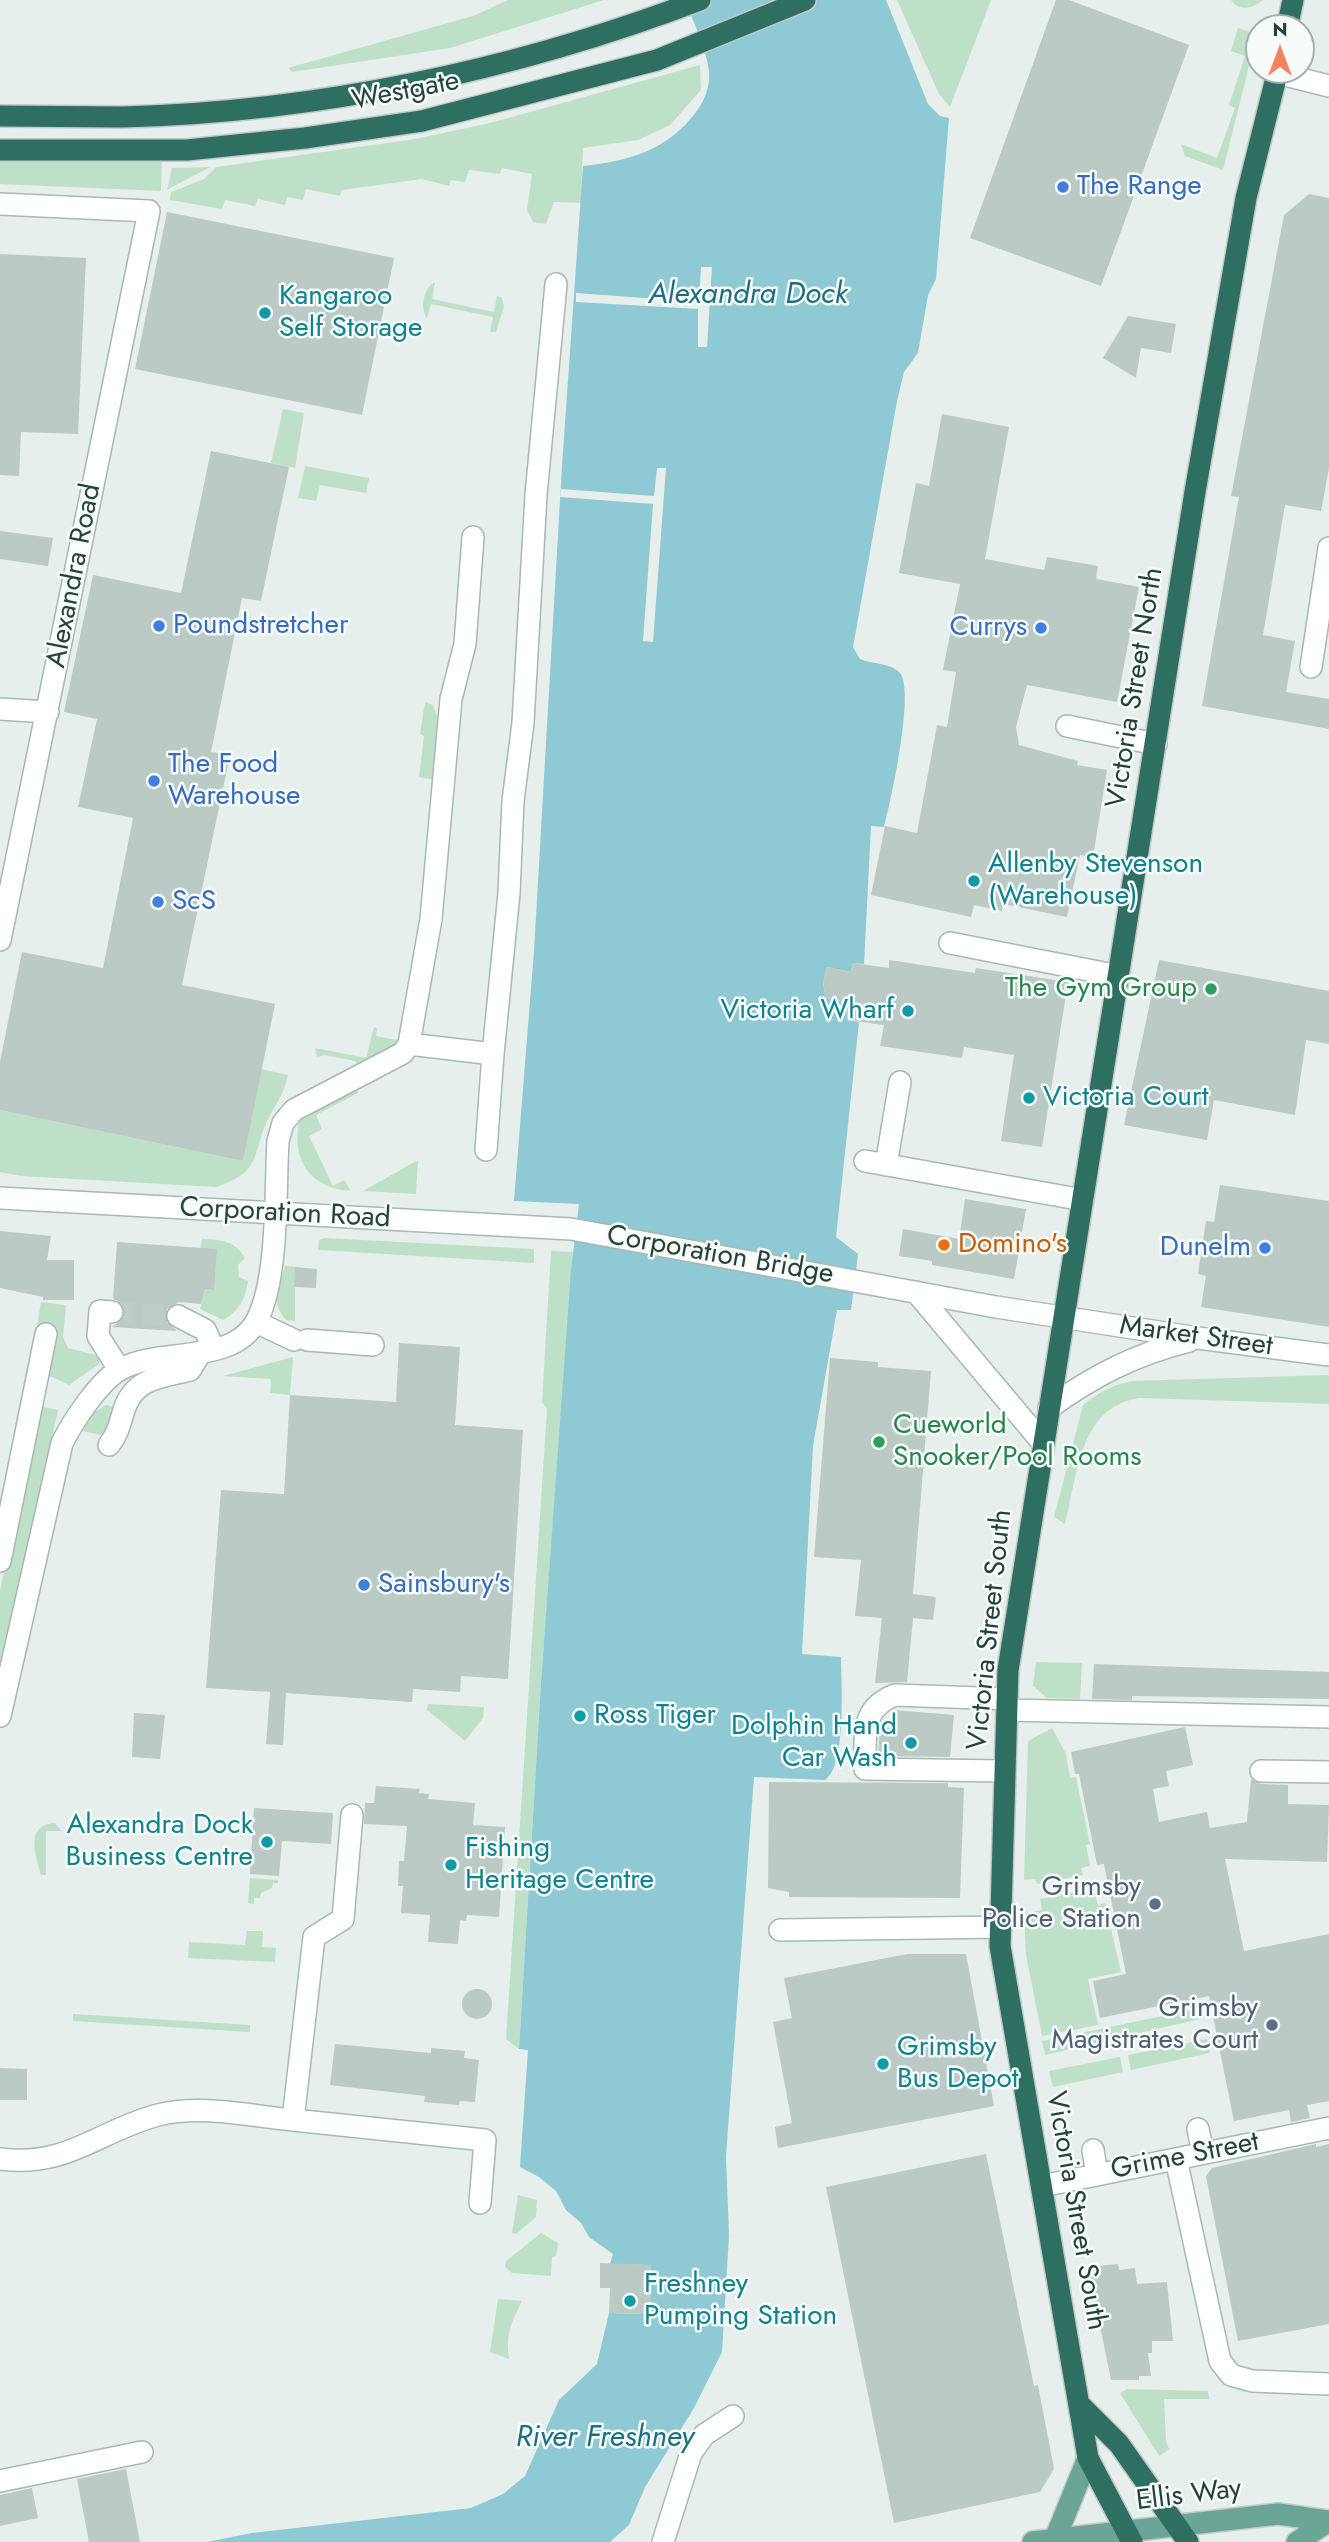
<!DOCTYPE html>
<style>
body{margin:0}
#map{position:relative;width:1329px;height:2542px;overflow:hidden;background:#e6efeb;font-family:Jost,sans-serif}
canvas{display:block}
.north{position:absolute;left:1245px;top:14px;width:70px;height:70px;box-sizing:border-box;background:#f7fbf9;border:2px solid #a3b1ad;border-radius:50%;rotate:0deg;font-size:19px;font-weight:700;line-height:28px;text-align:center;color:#24423a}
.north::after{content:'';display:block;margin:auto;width:24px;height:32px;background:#f4845f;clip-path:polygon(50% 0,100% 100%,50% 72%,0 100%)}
</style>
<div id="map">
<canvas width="1329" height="2542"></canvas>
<div class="north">N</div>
</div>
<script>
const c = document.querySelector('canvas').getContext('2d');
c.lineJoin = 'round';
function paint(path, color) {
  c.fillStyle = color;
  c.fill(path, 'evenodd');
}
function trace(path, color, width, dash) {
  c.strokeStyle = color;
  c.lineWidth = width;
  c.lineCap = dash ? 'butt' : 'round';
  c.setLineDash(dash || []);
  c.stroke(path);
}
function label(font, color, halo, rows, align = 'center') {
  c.font = font + ' Jost,sans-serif';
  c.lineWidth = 5;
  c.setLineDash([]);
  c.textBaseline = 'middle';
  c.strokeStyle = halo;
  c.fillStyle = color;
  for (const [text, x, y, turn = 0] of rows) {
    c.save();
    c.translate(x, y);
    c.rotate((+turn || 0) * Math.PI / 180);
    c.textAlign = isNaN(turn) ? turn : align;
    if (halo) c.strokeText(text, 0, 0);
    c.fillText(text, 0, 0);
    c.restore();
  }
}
const green = new Path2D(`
 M508,0H604L450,48L292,72L288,68L473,16Z
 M897,0H991L950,107L939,94Z
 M1231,0H1263C1252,9 1240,12 1231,0Z
 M1238,28L1257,34L1223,170L1185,156L1181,144L1217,158L1235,108L1229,105L1245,56L1231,51Z
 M700,65L701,90L670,125L638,140L583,148L581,203L554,202L546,224L533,222L527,210L532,174L502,168L500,174L469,170L465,182L451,180L449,186L422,179L342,190L340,196L306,189L303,200L287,197L285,205L258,199L255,206L225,200L222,209L170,200L171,192L204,179L216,167L415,139L490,123Z
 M0,159L162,160L161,191L0,184Z
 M210,167L167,190L172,168Z
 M435,282L432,299L494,312L497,296L501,297L504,306L496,332H490L493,317L431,304L427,318C420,309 423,288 435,282Z
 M283,409L304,413L295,468L271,463Z
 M305,466L369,478L366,493L320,485L316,501L298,498Z
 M425,702L433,705L437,717L434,780L419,777L424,736L420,734Z
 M374,1027L377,1028L376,1036L397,1040L402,1030L400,1043L358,1066L355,1061L325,1055L317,1057L315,1048L366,1058Z
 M261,1069L288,1075C283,1096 280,1097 270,1115C251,1151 265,1171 216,1187L21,1176L0,1172V1110L243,1161Z
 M357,1089L358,1093L316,1115L322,1129L309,1136L333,1186L344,1180L351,1191C309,1188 290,1159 300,1118Z
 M418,1160L416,1194L363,1191Z
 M324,1238L534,1249V1263L318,1250L319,1240Z
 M202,1239C222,1240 234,1240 245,1258L238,1265L239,1277L248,1281C245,1300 239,1311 223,1320L200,1309L205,1289L213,1290L201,1248Z
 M551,1251L573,1252L541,1683L519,2049L506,2039L547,1409L542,1402Z
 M285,1266L295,1267V1321L286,1320C270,1302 279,1287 285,1266Z
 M41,1302L66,1305L63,1337L68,1348L100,1356L99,1364L69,1385L48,1375L55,1331L37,1327Z
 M293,1357L290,1395L270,1393L271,1379L223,1376Z
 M1329,1375V1404L1140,1398C1079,1406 1078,1475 1065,1524L1054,1517L1083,1405C1099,1392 1112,1385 1132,1381Z
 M106,1405L118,1408L112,1432L100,1435L83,1431L91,1414Z
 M39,1406L58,1410L0,1681V1590Z
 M1036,1662L1082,1663L1080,1699L1047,1698L1033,1686Z
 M428,1704L484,1707L483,1718L465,1741L427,1710Z
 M1052,1728L1066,1754L1070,1778L1076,1777L1090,1844L1086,1845L1090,1866L1081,1868L1083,1875L1037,1884L1035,1879L1024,1880L1028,1741Z
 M55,1823L62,1831H46V1875H41C36,1855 24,1825 55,1823Z
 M250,1878L278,1880V1883H273L272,1888L261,1893L260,1898H254V1904L248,1903Z
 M1086,1890L1087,1896L1095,1894L1098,1905L1105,1903L1121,1972L1088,1979L1098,2025L1042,2036L1026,1955L1024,1913L1042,1910L1040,1899Z
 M247,1931H263L262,1947L276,1948L275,1962L188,1958L189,1942L245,1945Z
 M1201,2008L1204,2018L1045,2055L1042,2041Z
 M73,2014L250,2025V2032L73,2021Z
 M1207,2039L1210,2053L1131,2070L1128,2055Z
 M1120,2057L1123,2072L1053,2087L1049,2071Z
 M518,2195L537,2200L536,2217L516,2234L512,2233Z
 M541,2233L558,2243L556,2256L552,2257L551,2276L512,2273L505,2267L506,2261Z
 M498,2299L522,2301C510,2326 506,2333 509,2359L490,2352Z
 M1127,2389L1208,2391L1209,2399H1164L1166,2441L1169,2449L1159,2456L1120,2393Z`);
const water = new Path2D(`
 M685,0H886L928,104L940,116L949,118L936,279L928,295L918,353L904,372L897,401L853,647L860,659C871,664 892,663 900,673C915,691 891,801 884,827L871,826L864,964L853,963L851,972L827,967L823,983L826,998L846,1002L847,1020L859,1022L836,1237L858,1254L851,1310H837L813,1446L802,1654L841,1657C841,1682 847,1766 825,1780L754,1777L726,2156L729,2236L722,2352L694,2408L645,2487L629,2525L610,2542H207L252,2533L471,2508L503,2494L525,2476L559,2400L597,2364L609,2313L650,2314L651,2265L610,2264L613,2254L589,2237L581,2223L566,2210L556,2191L539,2177L520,2167L528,2050L519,2049L541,1683L571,1270L579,1204L514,1201L534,951L562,466L583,166C629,161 668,150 696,112C705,100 710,87 709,72C707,49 693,22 685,0Z`);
const pier = new Path2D(`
 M701,267H712L707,347H698V309L576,302V293L699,302Z
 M657,468H666L653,642L643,641L653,504L560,497L561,489L654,496Z`);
const building = new Path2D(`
 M1056,0H1069L1189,45L1101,286L970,238Z
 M1309,194L1329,198V468L1321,511L1285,505L1263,635L1295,641L1286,692L1329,699V729L1202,706L1239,497L1231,496L1284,215Z
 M167,212L394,258L362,415L135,369Z
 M0,254L86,258L78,434L21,432L19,476L0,475Z
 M1128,316L1176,324L1171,353L1141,348L1136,378L1103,358Z
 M942,414L1009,427L985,559L1044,570L1047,557L1098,566L1096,579L1139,587L1117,702L1027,685L1016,727L1019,745L1078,761L1077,765L1107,770L1093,857L1080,855L1067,917L1003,904L1002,911L974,905L971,917L871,895L885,826L917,833L937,725L947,727L956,672L943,670L960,584L899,573L916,483L929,486Z
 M211,451L289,467L261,601L242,598L226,677L211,752L230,755L182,985L275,1004L243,1161L0,1110V1062L22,952L103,968L133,818L78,807L97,719L64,712L93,575L181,593Z
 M0,531L53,538L48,566L0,559Z
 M889,960L975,973L976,968L1068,982L1042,1147L1001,1141L1014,1055L964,1047L962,1058L880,1046L884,1025L847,1020L846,1002L826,998L823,983L827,967L851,972L853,963L889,968Z
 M1159,960L1329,991V1044L1306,1040L1295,1115L1214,1100L1207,1140L1124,1125Z
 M1220,1185L1329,1201V1327L1201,1307L1206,1276L1198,1274L1206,1221L1214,1222Z
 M965,1199L1026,1209L1014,1279L932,1265V1261L899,1256L903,1229L959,1239Z
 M0,1231L51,1236L47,1260H74V1300H43V1297L0,1288Z
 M117,1242L217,1249L214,1290L205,1289L201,1304L179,1302L167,1309V1322L177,1331L112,1327L122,1320L125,1312L120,1302L113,1299Z
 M295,1267L317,1269L316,1288L294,1287Z
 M399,1343L460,1347L455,1425L523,1430L508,1679L461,1676L460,1692L413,1689L412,1702L286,1693L283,1745L266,1744L270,1692L206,1688L221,1490L284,1494L290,1395L396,1402Z
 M830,1358L878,1362V1367L931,1371L913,1594L936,1597L933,1620L913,1618L907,1682L875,1683L882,1618L855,1616L861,1560L814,1557Z
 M1094,1664L1329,1672V1699L1132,1696V1700L1092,1699Z
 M894,1710L954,1715L950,1757L878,1756L880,1727L891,1728Z
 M134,1713L165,1715L160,1759L132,1757Z
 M1185,1727L1193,1765L1166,1771L1169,1786L1153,1789L1159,1822L1207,1812L1210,1828L1247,1822L1251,1779L1261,1784L1288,1785V1804L1329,1805L1327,1862L1225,1859L1244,1951L1329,1934V2101L1307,2105L1310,2118L1291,2122L1289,2110L1234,2121L1209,1996L1100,2018L1093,1981L1126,1974L1104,1864L1097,1865L1079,1774H1075L1071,1752Z
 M769,1782L948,1783V1787L964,1788L960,1898L789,1897V1892L768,1888Z
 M376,1786L420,1789L419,1793L429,1794L428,1799L475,1803L473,1825L505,1827L499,1917L467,1915L466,1921L460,1920L458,1944L428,1942L430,1915L401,1913L403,1886H398L399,1861H404L407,1826L364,1824L365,1803H374Z
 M254,1808L333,1813L331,1844L282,1841L279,1876L250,1874Z
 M907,1954H966L994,2106L778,2148L775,2127L792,2123L773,2022L792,2018L784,1978Z
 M462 2004a15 15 0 1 1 30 0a15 15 0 1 1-30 0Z
 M335,2044L431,2053V2048L465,2051L464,2058L479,2060L475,2102L460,2101L459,2105L424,2102L425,2096L330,2085Z
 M0,2068L27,2069V2100H0Z
 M1316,2144V2147L1329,2144V2324L1238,2341L1206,2176L1212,2168Z
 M986,2154L1034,2386L1038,2385L1054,2469L1040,2492L894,2523L826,2187Z
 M600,2263L651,2265L650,2314L609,2313L610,2288H600Z
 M1118,2264L1119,2270L1135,2268L1137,2284L1167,2282L1173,2341H1152V2353H1148L1151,2376H1139V2380H1111L1088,2267Z
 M126,2469L140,2542H89L77,2479Z
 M32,2488L38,2518L0,2526V2495Z`);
const minorTunnel = new Path2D(`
 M112,1312L178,1316`);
const minor = new Path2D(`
 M1277,73L1329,86
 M0,204L149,211L0,940
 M1311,667L1329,548
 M0,709L48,712
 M1067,726L1156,744
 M950,943L1119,976
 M409,1044L493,1054L486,1150
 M493,1054L509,893L513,801L523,723L536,495L556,284
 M865,1161L1083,1200
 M886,1165L900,1082
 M0,1198L571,1229L996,1307L1198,1338L1329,1355
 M916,1292L1042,1442
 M112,1312L100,1311L98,1336L119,1369
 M178,1316L205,1330L214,1349
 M256,1322L294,1340
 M307,1340L373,1345
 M1049,1408C1093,1376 1136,1354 1189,1341
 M109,1445C118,1434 120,1423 124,1410C134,1378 161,1377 190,1370L201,1352
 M0,1561L46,1334
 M1007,1710L1329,1717
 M0,1716L62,1443C73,1421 100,1380 121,1369C161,1347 233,1366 257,1320C279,1277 275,1190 278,1141L283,1123L294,1110L403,1053L409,1044L431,919L451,699L465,644L473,537
 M1003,1771L865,1769C866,1737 859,1709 895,1695L1007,1699
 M1261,1771L1329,1772
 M352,1815L343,1919L314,1937L293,2120L485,2140L480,2203
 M780,1930L1001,1927
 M1198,2129L1203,2153
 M1093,2150L1097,2175
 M0,2159C67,2168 100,2130 158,2115C201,2104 250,2116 293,2120
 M1176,2159L1220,2361L1231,2375L1252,2381L1329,2384
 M1042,2186L1329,2128
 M0,2481L142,2452
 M663,2542L691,2453L704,2435L733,2416`);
const major = new Path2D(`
 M1055,2539L1088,2458
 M1033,2542L1278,2514L1329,2521
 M1297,2542L1329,2521`);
const highway = new Path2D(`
 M1287,28L1293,0
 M0,116C41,116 81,117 122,117C319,112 516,70 700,0
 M0,150H187L305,138L422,121L657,60L805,0
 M1081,2406L1119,2444L1188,2542
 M1132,2542L1088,2458L1000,1946L1008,1670L1195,492L1246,198L1278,70`);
const markers = [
 [1063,187,7,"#3f7fe0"],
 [265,313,7,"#0f9aa8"],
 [159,626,7,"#3f7fe0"],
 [1041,628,7,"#3f7fe0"],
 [154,781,7,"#3f7fe0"],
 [974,881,7,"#0f9aa8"],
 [158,902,7,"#3f7fe0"],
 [1211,989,7,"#2e9e5b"],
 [908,1011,7,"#0f9aa8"],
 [1029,1098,7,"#0f9aa8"],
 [944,1245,7,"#e8710a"],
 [1265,1248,7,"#3f7fe0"],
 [879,1442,7,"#2e9e5b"],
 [364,1585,7,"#3f7fe0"],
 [580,1716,7,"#0f9aa8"],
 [911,1743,7,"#0f9aa8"],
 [267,1842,7,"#0f9aa8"],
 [451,1865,7,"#0f9aa8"],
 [1155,1904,7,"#5c6f8a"],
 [1272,2025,7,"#5c6f8a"],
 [883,2064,7,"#0f9aa8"],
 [630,2301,7,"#0f9aa8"]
];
const streetNames = [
 ["Westgate",406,92,-11],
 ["Alexandra Road",75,576,-79],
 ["Victoria Street North",1136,688,-81],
 ["Corporation Road",285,1214,3],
 ["Corporation Bridge",720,1256,10],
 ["Market Street",1196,1337,8],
 ["Victoria Street South",991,1630,-84],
 ["Grime Street",1185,2157,-11],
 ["Victoria Street South",1075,2211,80],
 ["Ellis Way",1189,2496,-7]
];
const shopNames = [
 ["The Range",1077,187],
 ["Poundstretcher",173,626],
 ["Currys",1027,628,"right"],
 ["The Food",168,765],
 ["Warehouse",168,797],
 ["ScS",172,902],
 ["Dunelm",1251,1248,"right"],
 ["Sainsbury's",378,1585]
];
const cultureNames = [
 ["Kangaroo",279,297],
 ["Self Storage",279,329],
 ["Allenby Stevenson",988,865],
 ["(Warehouse)",988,897],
 ["Victoria Wharf",894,1011,"right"],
 ["Victoria Court",1043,1098],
 ["Ross Tiger",594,1716],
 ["Dolphin Hand",897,1727,"right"],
 ["Car Wash",897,1759,"right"],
 ["Alexandra Dock",253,1826,"right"],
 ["Business Centre",253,1858,"right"],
 ["Fishing",465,1849],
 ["Heritage Centre",465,1881],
 ["Grimsby",897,2048],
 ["Bus Depot",897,2080],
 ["Freshney",644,2285],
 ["Pumping Station",644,2317]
];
const leisureNames = [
 ["The Gym Group",1197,989],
 ["Cueworld",893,1426,"left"],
 ["Snooker/Pool Rooms",893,1458,"left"]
];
const foodNames = [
 ["Domino's",958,1245]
];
const serviceNames = [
 ["Grimsby",1141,1888],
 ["Police Station",1141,1920],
 ["Grimsby",1258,2009],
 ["Magistrates Court",1258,2041]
];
const waterNames = [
 ["Alexandra Dock",748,296],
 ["River Freshney",605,2439]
];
paint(green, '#bfe0c8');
paint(water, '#8ec9d4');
paint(pier, '#e6efeb');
paint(building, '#bbcac4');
trace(minorTunnel, '#bfccc8', 21, [21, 10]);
trace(minor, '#a8b8b2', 24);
trace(major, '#c2cac8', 24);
trace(highway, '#c2cac8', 24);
trace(minor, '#fff', 21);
trace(major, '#6aa596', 21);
trace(highway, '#2f6f62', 21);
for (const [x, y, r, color] of markers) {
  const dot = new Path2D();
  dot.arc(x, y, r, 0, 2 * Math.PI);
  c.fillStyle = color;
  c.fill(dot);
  trace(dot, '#f7fbf9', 2.5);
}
label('28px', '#24423a', '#f7fbf9', streetNames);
label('28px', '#366cbe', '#f7fbf9', shopNames, 'left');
label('28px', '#0d838f', '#f7fbf9', cultureNames, 'left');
label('28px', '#27864d', '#f7fbf9', leisureNames, 'right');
label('28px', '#c56008', '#f7fbf9', foodNames, 'left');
label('28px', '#4e5e75', '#f7fbf9', serviceNames, 'right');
label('italic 30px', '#1c6f80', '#f7fbf9', waterNames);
</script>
